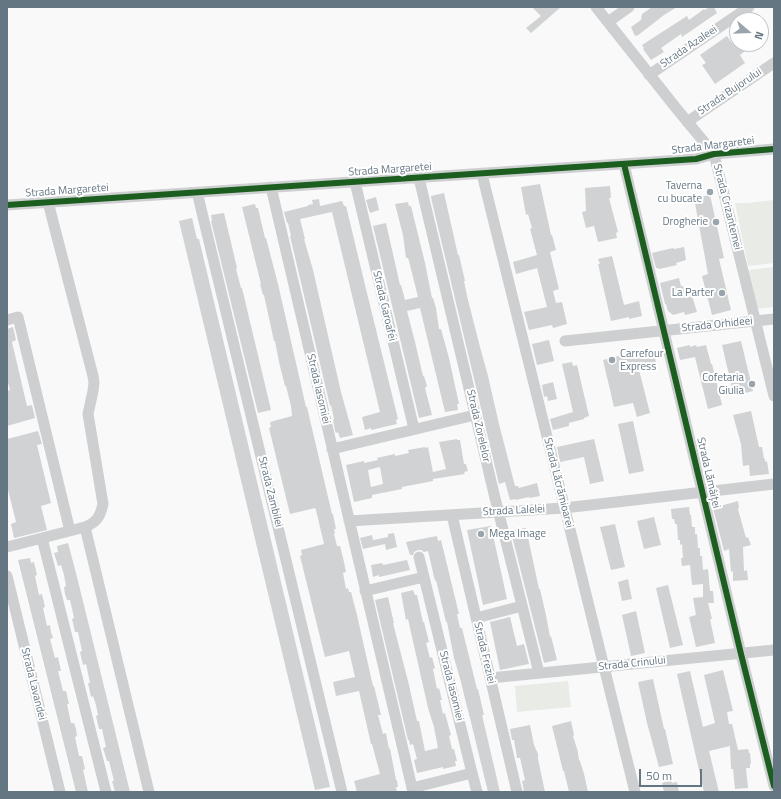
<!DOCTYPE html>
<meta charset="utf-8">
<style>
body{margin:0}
#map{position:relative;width:781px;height:799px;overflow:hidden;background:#f9f9f9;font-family:"Titillium Web",sans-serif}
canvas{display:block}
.frame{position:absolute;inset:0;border:8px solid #657683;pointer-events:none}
.north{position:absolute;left:729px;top:12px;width:40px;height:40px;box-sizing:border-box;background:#fff;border:1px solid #c1c8cd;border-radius:50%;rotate:109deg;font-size:11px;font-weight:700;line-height:16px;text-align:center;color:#657683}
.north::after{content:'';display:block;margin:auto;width:14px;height:18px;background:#99a4ac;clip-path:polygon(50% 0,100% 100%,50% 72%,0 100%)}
.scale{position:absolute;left:639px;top:769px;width:63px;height:18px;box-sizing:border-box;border:2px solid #657683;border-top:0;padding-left:5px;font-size:12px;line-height:14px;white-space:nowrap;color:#657683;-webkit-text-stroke:3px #fff;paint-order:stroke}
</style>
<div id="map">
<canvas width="781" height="799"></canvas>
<div class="frame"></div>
<div class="north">N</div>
<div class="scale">50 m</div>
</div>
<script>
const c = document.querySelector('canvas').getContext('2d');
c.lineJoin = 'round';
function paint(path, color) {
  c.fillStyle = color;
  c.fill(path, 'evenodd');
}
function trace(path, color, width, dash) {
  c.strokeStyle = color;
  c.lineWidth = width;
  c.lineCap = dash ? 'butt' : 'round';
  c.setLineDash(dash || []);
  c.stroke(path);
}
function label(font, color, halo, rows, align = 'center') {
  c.font = font + ' "Titillium Web",sans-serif';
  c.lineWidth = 4;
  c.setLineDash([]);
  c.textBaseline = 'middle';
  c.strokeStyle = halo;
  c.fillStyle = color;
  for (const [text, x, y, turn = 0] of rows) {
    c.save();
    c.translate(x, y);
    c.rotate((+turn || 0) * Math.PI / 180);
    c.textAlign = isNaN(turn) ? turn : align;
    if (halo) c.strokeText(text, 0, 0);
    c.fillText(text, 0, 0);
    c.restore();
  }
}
const green = new Path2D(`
 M774,200V263L748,266L735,203H748Z
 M774,267V307L755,309L748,270Z
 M568,681L571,707L517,712L515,686Z`);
const building = new Path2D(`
 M532,7H561L531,33L526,28L541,16Z
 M652,7H677L664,15L637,36V35L635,36L631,27L641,20L642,14Z
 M709,7H714L717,13L682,37L681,34L661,48L664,52L651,60L643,49L644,48L642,45L687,16L689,20L704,9L705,10Z
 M727,36L732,43L737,40V44H740L745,51L740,55L745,63L715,84L702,65L706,63L700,55Z
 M540,184L551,235H552L556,250L550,252L559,289L553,291L556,303L562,302L567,324L553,328L552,325L529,330L524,312L547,307L537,268L516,274L513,262L537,255L530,229L532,228L528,214L526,215L521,187Z
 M610,186L611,198H609L618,232L616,233L617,238L598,242L594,226L586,228L582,212L586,211L585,188Z
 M444,193L458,255H459L465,281H464L467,296L480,347L488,376L499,424L515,486H518L519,488L537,483L540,496L529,498V497L515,500V499L510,500L505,482L499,484L432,202L431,196Z
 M710,195L724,258L719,259L731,310L712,315L702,276L708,274L694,198Z
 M376,197L379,210L370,213L366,200Z
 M319,199L320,206L342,201L344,206H346L366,289L398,419L396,420L397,424L371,430V428L365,430L362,417L380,412L332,212L300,219L305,239H304L313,270L341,392L353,435L340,438L338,432L336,433L335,431L333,420L334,419L331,405L330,406L290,236H291L288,223H287L284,212L308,206V205L313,204L312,200Z
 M408,202L409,206H411L425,263L432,298H433L436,308L439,329H441L449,358L459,404H457L458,410L445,412L420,308L407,311L415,342L423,376H424L427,386L425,388L432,415L419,418L373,226L386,223L400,285H401L405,300L418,297L409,261L408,258H406L403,235L395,204Z
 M255,204L256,208H258L265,238H266L278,284L306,407H307L332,514H333L336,529H334L335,533L334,534L337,546H340L344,562L346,572L343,573L346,589L348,588L349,592H351L357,615L373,686H374L381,715H378L383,734L386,733L389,749L390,748L396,780H397L398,787H396L397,792H357L354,781L380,774L372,744H371L359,691L336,696L333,682L355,677L349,651L325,657L322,645L300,556L302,555L301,550L324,544L316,510L315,508L290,514L269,428L271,427L270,422L292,416L291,406L286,386H285L279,362L275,341H274L264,295H263L260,284H261L242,207Z
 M224,213L237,268L236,269L241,288H242L271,410L258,413L211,221H212L211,215Z
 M192,218L197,239H199L330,787L315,790L179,221Z
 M684,247L686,260L676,263L677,265L659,269L658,268H656L652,253L673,248L674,249Z
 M612,256L624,305L639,301L642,316L629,319V317L611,321L598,264H600L598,259Z
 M679,278L681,286H683L686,298L692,296L697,312L685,315L684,312L673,315L668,311L666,304H665L660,283Z
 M13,327L16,340L12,342L27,406L32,405L35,418L7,426V391L10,390L7,379V329Z
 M549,340L554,361L537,365L532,344Z
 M741,341L753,391L734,396L722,345Z
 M690,345V347L696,345L697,347L706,345L711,364H712L722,405L708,409L695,357L680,360L677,348Z
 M650,348L652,354H654L656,362L638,366L650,413L637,417L633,403L614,407L603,360Z
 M572,362L573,366L577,365L589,416L584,418V419L569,423V426L553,430L550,419L573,412L562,364Z
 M553,382L557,399L548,401L547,396L544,397L542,385Z
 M751,411L759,447H762L764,459L765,458V462L767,461L769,474L750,476L749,465L743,466L741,444L733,415Z
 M633,421L644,471L629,474L618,424Z
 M38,431L42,444L37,445L51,503L41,506L47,530L14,538L11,524L16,522L7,486V439Z
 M457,439V440H460L464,464H466L468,471L464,472L465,474L433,479V481L402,487V489L372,495V498L354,502L346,465L364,461V463L378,460L377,458L395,454V456L409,453L408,450L425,447V448L428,447L433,472L446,469L439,442ZM380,467L383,484L371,487L368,470Z
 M594,439L604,481L590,484L584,457L560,462L557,447Z
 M738,501L739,507L738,509L746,538L748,537L751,545L743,547L744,571L747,570L748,580L733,581V571L731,572L729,549L724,551L713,508Z
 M689,507L690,515H691L692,527H695V534H697L698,548H700V556H702L703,570L708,569L710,591H713L714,603H708L712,619H710L715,643L696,647L689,617L696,615L693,598L703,597V584L692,585L690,565L682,566L681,558H683L682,544L680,545V540H678L677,524H675L674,519H672L671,509Z
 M654,517L661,545L644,549L637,521Z
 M615,524L625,567L611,570L600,527Z
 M491,526L507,599L483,605L467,530Z
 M526,528L539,589H540L546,615L550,637L551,636L557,660L544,663L512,536H514L513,530Z
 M394,533L397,547L386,550L385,544L363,549L360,538L372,535L373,540L388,537V534Z
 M437,536L438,541L441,540L459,614H457L460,628H462L477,689H478L484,715H482L500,792H488L470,718L466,703L461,682L454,658L447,622H446L436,580L435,581L428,551L424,552L421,550H418L414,552L413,555H410L406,542Z
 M68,543L76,573L130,792H115L112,781H114L109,761H107L103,748L106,747L102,729H99L96,716L98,715L96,705L93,696L91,697L88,683H90L86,664L83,665L80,652L82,651L79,637L78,632H75L72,619L74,618L73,613L70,600H67L65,594L64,587L66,586L64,575L61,565L58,566L54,553L58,552L57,546Z
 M30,558L31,563L34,562L37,575L35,576L36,581L39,595L42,594L45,607L43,608L47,626L50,625L51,632L53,638L50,639L55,658L58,657L61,671H58L63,691H66L69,704H67L71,723H74L76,729L77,736L75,737L79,756H82L85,769L83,770L88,792H76L18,560Z
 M407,560L410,570L379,577V575L373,577L371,565L382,563L383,565Z
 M628,579L632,599L622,601L618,582Z
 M668,585L683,645L670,648L656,588Z
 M413,590L415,595H417L423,622H424L429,642L426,643L430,658L432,657L435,668L433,669L437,689L439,688L442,700H440L443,714L445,713L449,728L451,735L449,736L452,749H454L457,761H455L456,766L443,769V767L417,773L414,760L417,759L413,744L410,745L409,740H408L375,600L388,597L394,623H393L409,685L417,721H419L425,751L438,748L434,727L428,708L408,619L406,620L401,593Z
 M636,611L645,653L631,656L622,615Z
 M510,617L517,646L524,644L529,664L500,670L490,622Z
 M723,670L733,711L727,712L729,724H732L738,750L748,749L749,753H750L751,764H750V768H746L748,788L735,789L733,769H731L730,746L709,751L719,792H704L677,674L690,671L703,727L715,723L704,675Z
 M653,679L664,729H665L673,764L659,767L647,723L638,682Z
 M571,721L574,735L573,736L578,752V754L579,760L580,761L584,774L588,792H569L564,771H563L552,726Z
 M530,725L534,745L538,754V759L545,792H524L522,781L525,780L520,758H517L514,740H512L510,729Z
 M671,780L672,783L677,782L679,792H664L662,783Z`);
const minor = new Path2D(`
 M596,7L676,108L714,154L774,396
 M608,22L629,7
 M649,75L749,7
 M687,122L774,63
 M624,164L741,654L774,786
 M482,174L635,792
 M419,178L495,498L539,673
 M355,182L414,429
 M271,187L413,792
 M197,192L342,792
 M7,205L696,159L714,154L774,149
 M7,320L18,317L70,531
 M565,341L774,319
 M332,449L475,415
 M452,515L517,792
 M349,521L564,508L774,484
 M85,527L149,792
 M42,538L106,792
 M7,547L85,527C97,522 100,517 103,504L88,414L93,391L94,383L93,376L48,202
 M419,557L424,577
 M7,576L60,792
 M365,591L424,577L472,773L412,788
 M476,618L522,606
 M490,678L774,650
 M472,773L477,792`);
const cycleway = new Path2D(`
 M624,164L741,654L774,786
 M7,205L696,159L714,154L774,149`);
const markers = [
 [710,192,4,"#99a4ac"],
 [716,222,4,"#99a4ac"],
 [722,293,4,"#99a4ac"],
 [612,360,4,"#99a4ac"],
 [752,384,4,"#99a4ac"],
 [481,534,4,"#99a4ac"]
];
const streetNames = [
 ["Strada Azaleei",689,47,-34],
 ["Strada Bujorului",730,92,-34],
 ["Strada Margaretei",713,146,-7],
 ["Strada Margaretei",390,170,-4],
 ["Strada Margaretei",67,191,-4],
 ["Strada Crizantemei",727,207,76],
 ["Strada Garoafei",384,306,77],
 ["Strada Orhideei",717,325,-6],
 ["Strada Iasomiei",318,389,77],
 ["Strada Zorelelor",478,426,77],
 ["Strada Lămâiței",708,473,77],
 ["Strada Lăcrămioarei",558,483,76],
 ["Strada Zambilei",270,492,76],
 ["Strada Lalelei",514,511,-3],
 ["Strada Freziei",484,653,77],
 ["Strada Crinului",632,664,-6],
 ["Strada Lavandei",33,684,76],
 ["Strada Iasomiei",451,686,76]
];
const poiNames = [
 ["Taverna",702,186],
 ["cu bucate",702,199],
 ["Drogherie",708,222],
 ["La Parter",714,293],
 ["Carrefour",620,354,"left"],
 ["Express",620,367,"left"],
 ["Cofetaria",744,378],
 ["Giulia",744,391],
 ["Mega Image",489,534,"left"]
];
paint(green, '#e8ebe6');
paint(building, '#d0d2d3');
trace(minor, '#cecfd0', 11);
trace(cycleway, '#1b5e20', 6);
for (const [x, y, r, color] of markers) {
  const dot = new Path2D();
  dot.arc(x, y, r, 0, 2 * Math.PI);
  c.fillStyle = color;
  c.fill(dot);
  trace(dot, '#fff', 1.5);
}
label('11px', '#657683', '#fff', streetNames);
label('11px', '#657683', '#fff', poiNames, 'right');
</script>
